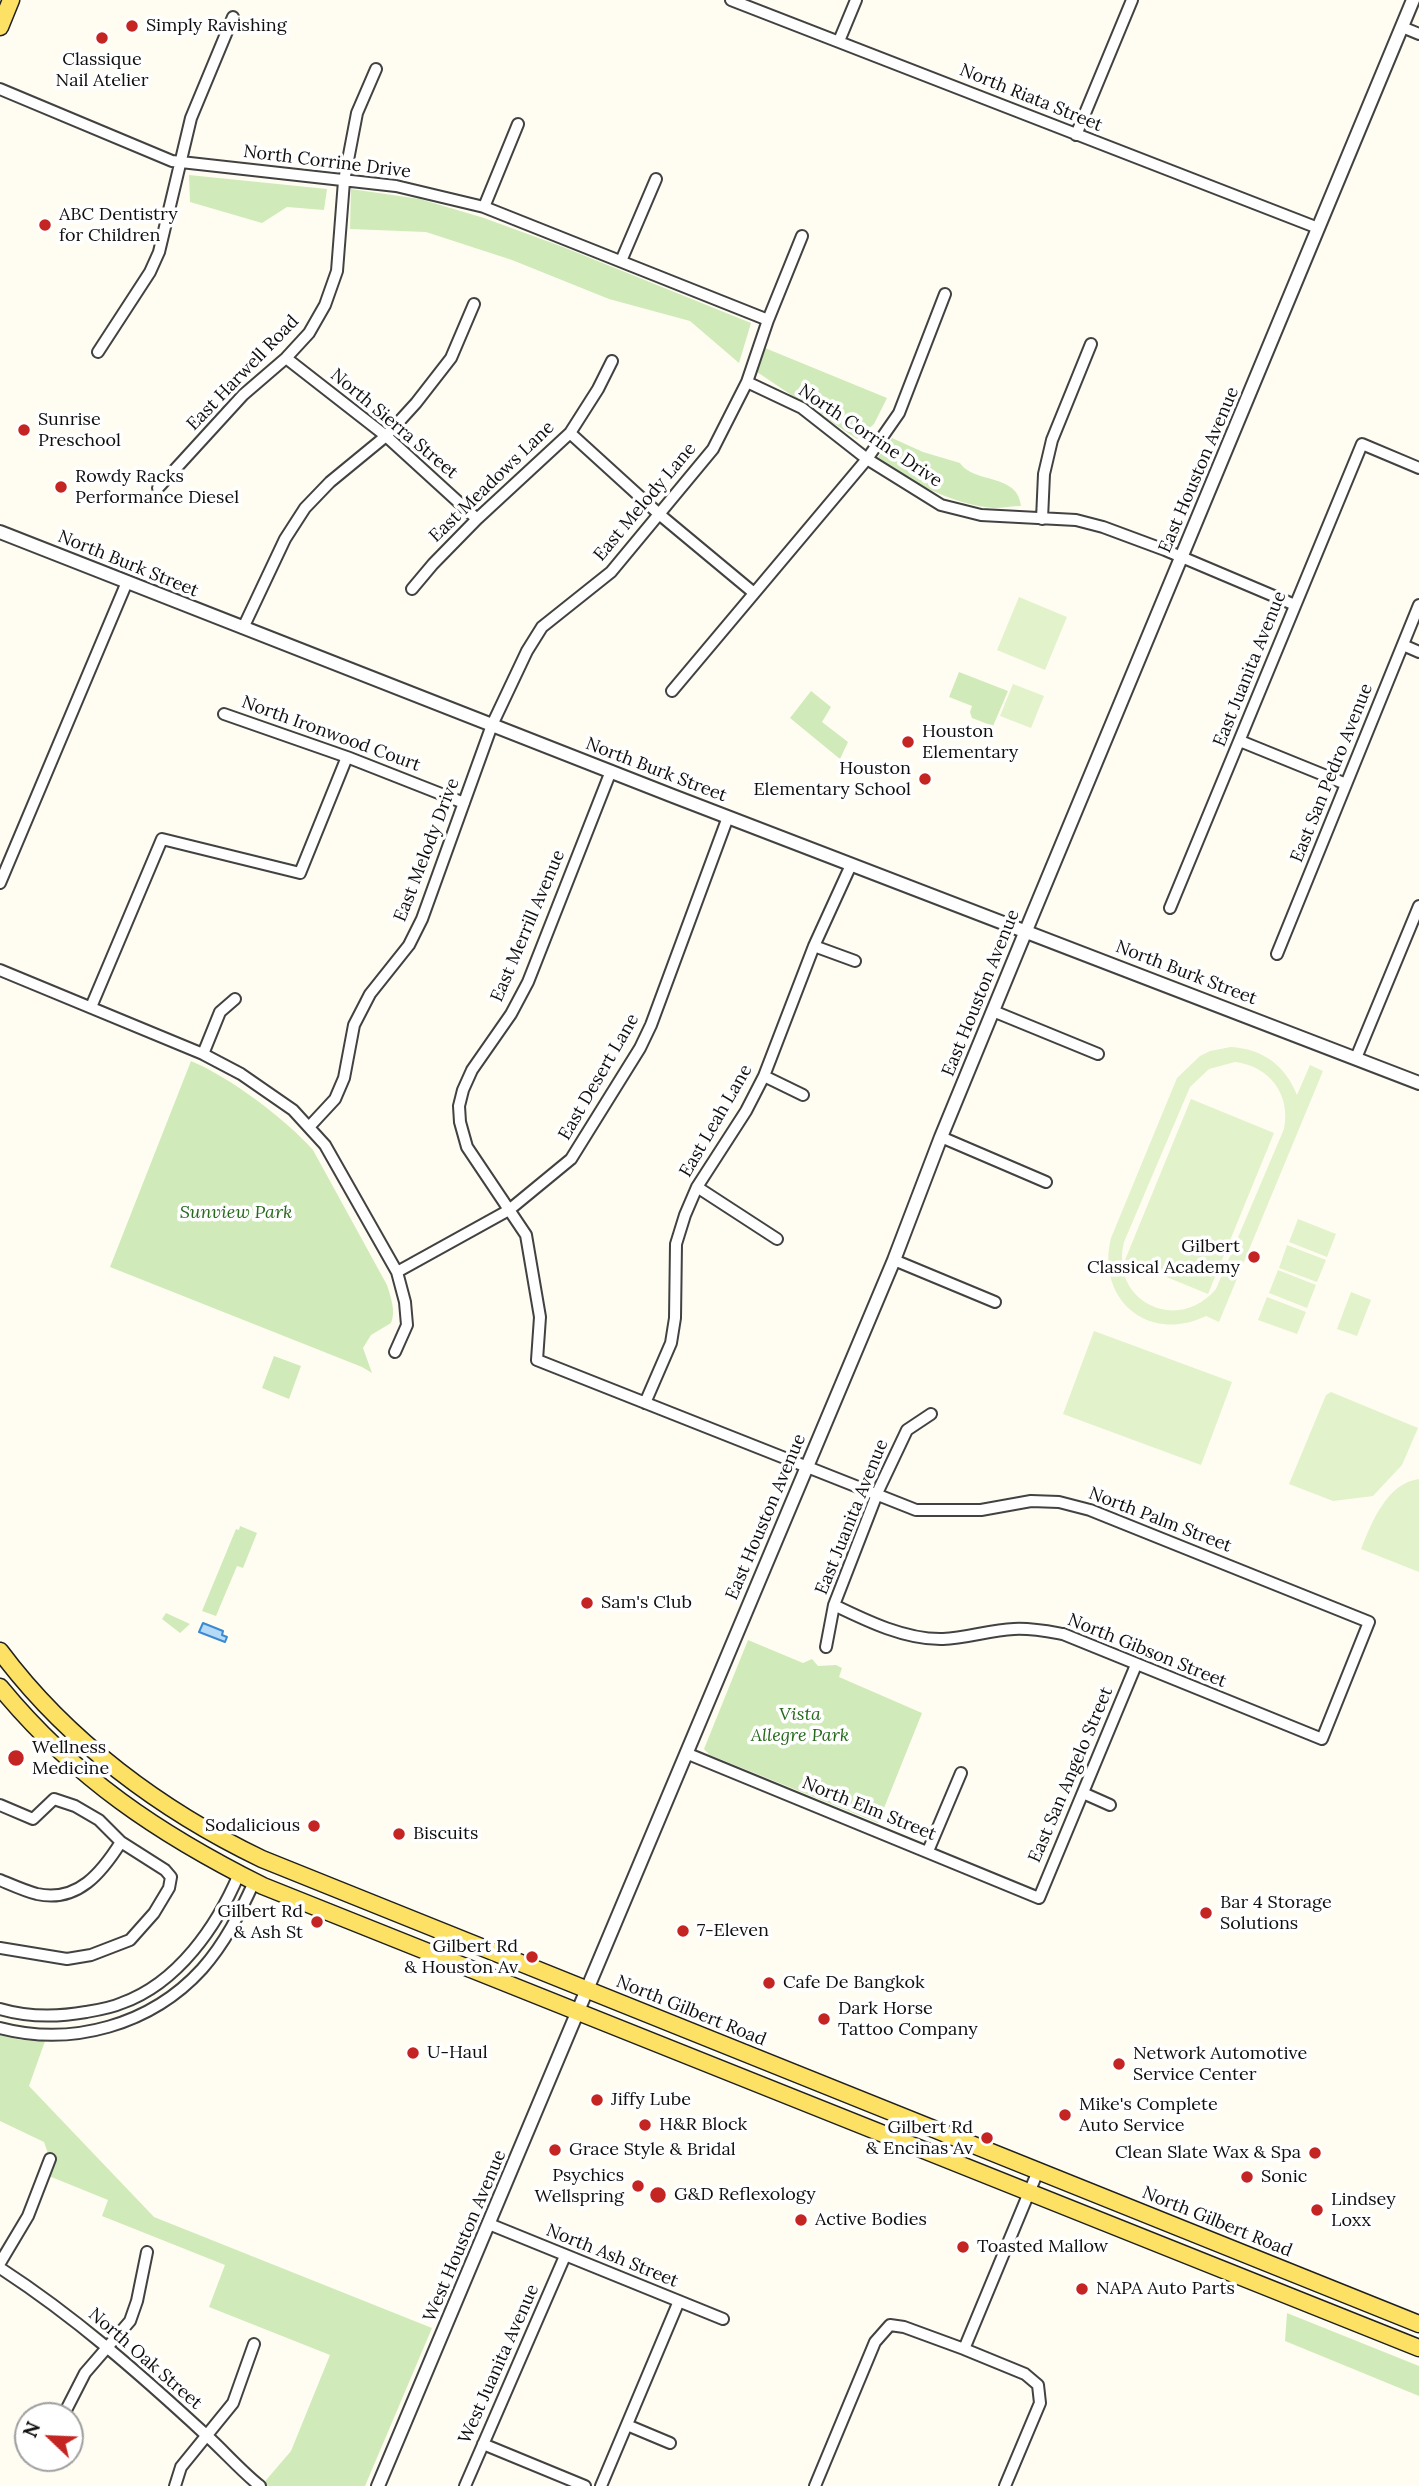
<!DOCTYPE html>
<style>
body{margin:0}
#map{position:relative;width:1419px;height:2486px;overflow:hidden;background:#fffdf1;font-family:Lora,serif}
canvas{display:block}
.north{position:absolute;left:14px;top:2402px;width:70px;height:70px;box-sizing:border-box;background:#fff;border:2px solid #9f9f9f;border-radius:50%;rotate:293deg;font-size:19px;font-weight:700;line-height:28px;text-align:center;color:#0f0f0f}
.north::after{content:'';display:block;margin:auto;width:24px;height:32px;background:#c42522;clip-path:polygon(50% 0,100% 100%,50% 72%,0 100%)}
</style>
<div id="map">
<canvas width="1419" height="2486"></canvas>
<div class="north">N</div>
</div>
<script>
const c = document.querySelector('canvas').getContext('2d');
c.lineJoin = 'round';
function paint(path, color) {
  c.fillStyle = color;
  c.fill(path, 'evenodd');
}
function trace(path, color, width, dash) {
  c.strokeStyle = color;
  c.lineWidth = width;
  c.lineCap = dash ? 'butt' : 'round';
  c.setLineDash(dash || []);
  c.stroke(path);
}
function label(font, color, halo, rows, align = 'center') {
  c.font = font + ' Lora,serif';
  c.lineWidth = 7;
  c.setLineDash([]);
  c.textBaseline = 'middle';
  c.strokeStyle = halo;
  c.fillStyle = color;
  for (const [text, x, y, turn = 0] of rows) {
    c.save();
    c.translate(x, y);
    c.rotate((+turn || 0) * Math.PI / 180);
    c.textAlign = isNaN(turn) ? turn : align;
    if (halo) c.strokeText(text, 0, 0);
    c.fillText(text, 0, 0);
    c.restore();
  }
}
const green = new Path2D(`
 M189,175L327,189L324,210L287,207L262,223L190,202Z
 M351,189L420,199L484,218L563,247L751,323L739,363L690,321L609,299L512,260L426,232L350,229Z
 M765,348L887,398L874,424L857,439L757,372Z
 M892,438L923,452L960,463C974,484 1018,473 1021,506C1012,506 1003,508 994,508C953,505 910,481 876,460Z
 M959,672L1008,691L993,726L972,718L970,712L972,706L949,697Z
 M811,691L831,707L822,722L848,742L840,759L790,718Z
 M191,1061C228,1076 286,1119 313,1150L387,1285C391,1298 396,1311 391,1323L371,1335L363,1348L372,1373L362,1367L110,1267Z
 M274,1356L301,1366L289,1399L262,1388Z
 M240,1526L257,1533L243,1568L237,1566L216,1616L202,1611L236,1529L239,1530Z
 M166,1613L190,1624L180,1633L162,1619Z
 M748,1640L803,1663L812,1659L818,1666L836,1665L842,1668L839,1677L922,1713L878,1823L710,1755L704,1749Z
 M0,2035L21,2040L45,2041L29,2086L154,2217L432,2328L365,2486H261L291,2451L330,2355L209,2307L225,2265L102,2216L108,2200L44,2174L50,2159L44,2142L0,2121Z
 M1287,2313L1419,2366V2396L1285,2341Z`);
const pitch = new Path2D(`
 M1019,597L1067,617L1045,670L997,650Z
 M1013,684L1044,696L1031,728L1000,716Z
 M1231,1047C1263,1049 1285,1065 1297,1095L1310,1065L1323,1071L1219,1322L1206,1316C1148,1344 1096,1299 1111,1238L1177,1078L1200,1056L1210,1051ZM1235,1062C1270,1066 1291,1095 1284,1129L1216,1289C1177,1335 1109,1301 1124,1242L1190,1087L1209,1069Z
 M1191,1099L1274,1133L1208,1294L1125,1260Z
 M1298,1219L1336,1234L1327,1257L1289,1242Z
 M1287,1245L1326,1260L1317,1282L1279,1268Z
 M1278,1270L1316,1285L1307,1308L1269,1293Z
 M1351,1292L1371,1300L1357,1336L1337,1329Z
 M1267,1297L1306,1312L1297,1334L1258,1320Z
 M1094,1331L1232,1382L1201,1465L1063,1414Z
 M1331,1392L1418,1428L1402,1465L1373,1496L1333,1501L1289,1484L1326,1395Z
 M1419,1479V1572L1361,1549C1372,1522 1387,1483 1419,1479Z`);
const water = new Path2D(`
 M203,1623L223,1631L222,1635L227,1637L225,1642L199,1632Z`);
const minor = new Path2D(`
 M731,0L1318,228
 M1402,27L1419,34
 M839,41L856,0
 M0,89L172,161L396,186L484,207L768,320
 M1076,135L1132,0
 M484,207L518,124
 M621,261L656,179
 M98,352L150,272L159,252L191,118L233,17
 M286,358L386,436L477,519
 M747,382L802,408L867,459L941,505L981,515L1076,520L1103,527L1165,550L1295,605
 M570,433L659,514L754,593
 M158,488L243,395L286,358L309,333L325,305L337,271L344,181L357,113L376,69
 M1042,519L1044,474L1052,440L1091,344
 M412,589L433,564L477,519L570,433L598,389L612,361
 M243,628L285,539L305,508L330,482L386,436L416,403L451,358L474,304
 M1403,645L1419,652
 M672,691L867,459L899,413L945,294
 M224,714L347,757L464,803
 M1240,741L1346,784
 M611,771L528,982L511,1014L472,1070L463,1090L459,1106L460,1122L467,1147L526,1235L540,1317L537,1360L916,1510H981L1031,1501L1059,1502L1090,1510L1369,1622L1322,1739L1063,1634C1046,1631 1031,1628 1014,1629C990,1630 967,1638 943,1639C906,1640 867,1621 834,1605
 M0,883L127,582
 M1170,908L1362,444L1419,468
 M814,946L855,961
 M1277,954L1419,605
 M0,970L203,1054L241,1074L293,1110L325,1145L397,1272L405,1302L407,1325L395,1352
 M91,1007L162,839L300,873L347,757
 M993,1011L1098,1054
 M203,1054L220,1012L235,999
 M1356,1058L1419,906
 M764,1076L803,1095
 M309,1127L335,1099L344,1078L354,1025L370,994L409,945L422,919L492,725L527,651L542,627L611,572L713,449L747,382L768,320L802,236
 M941,1137L1046,1182
 M697,1187L777,1239
 M894,1260L995,1302
 M397,1272L509,1210L571,1159L640,1048L651,1025L728,817
 M645,1403L671,1343L675,1318L676,1244L685,1215L697,1187L746,1111L764,1076L814,946L851,865
 M826,1647L834,1605L879,1489L907,1430L931,1414
 M686,1753L1039,1898L1136,1665
 M1083,1793L1110,1805
 M0,1805L33,1819L54,1799L75,1806L99,1820L121,1842L165,1870L171,1877L169,1888L154,1913L130,1940L91,1955L67,1959L0,1948
 M928,1851L961,1773
 M0,1880C12,1885 25,1891 37,1894C78,1903 102,1872 121,1842
 M0,2009C27,2017 58,2017 86,2012C98,2010 111,2008 122,2003C178,1983 217,1926 239,1874
 M0,2028C72,2047 151,2025 202,1969C225,1943 240,1913 254,1882
 M489,2224L723,2319
 M0,2263L28,2216L50,2159
 M0,2268C74,2316 140,2374 205,2434C224,2451 240,2470 260,2486
 M964,2349L1038,2171
 M63,2416L85,2373L130,2321L137,2301L147,2252
 M627,2425L670,2443
 M483,2444L585,2486
 M175,2486L181,2467L233,2403L254,2344
 M465,2486L565,2256
 M601,2486L679,2301
 M815,2486L875,2342L890,2325L904,2327L964,2349L1025,2374L1038,2385L1040,2403L1005,2486`);
const tertiary = new Path2D(`
 M0,532L673,796L1419,1083
 M378,2486L894,1260L941,1137L1032,916L1413,0`);
const primary = new Path2D(`
 M0,27L11,0
 M0,1651C67,1741 162,1811 262,1859L1419,2324
 M0,1687C75,1778 159,1834 263,1886L1419,2348`);
const markers = [
 [132,26,7,"#c42522"],
 [102,38,7,"#c42522"],
 [45,225,7,"#c42522"],
 [24,430,7,"#c42522"],
 [61,487,7,"#c42522"],
 [908,742,7,"#c42522"],
 [925,779,7,"#c42522"],
 [1254,1257,7,"#c42522"],
 [587,1603,7,"#c42522"],
 [16,1758,9,"#c42522"],
 [314,1826,7,"#c42522"],
 [399,1834,7,"#c42522"],
 [1206,1913,7,"#c42522"],
 [317,1922,7,"#c42522"],
 [683,1931,7,"#c42522"],
 [532,1957,7,"#c42522"],
 [769,1983,7,"#c42522"],
 [824,2019,7,"#c42522"],
 [413,2053,7,"#c42522"],
 [1119,2064,7,"#c42522"],
 [597,2100,7,"#c42522"],
 [1065,2115,7,"#c42522"],
 [645,2125,7,"#c42522"],
 [987,2138,7,"#c42522"],
 [555,2150,7,"#c42522"],
 [1315,2153,7,"#c42522"],
 [1247,2177,7,"#c42522"],
 [638,2186,7,"#c42522"],
 [658,2195,9,"#c42522"],
 [1317,2210,7,"#c42522"],
 [801,2220,7,"#c42522"],
 [963,2247,7,"#c42522"],
 [1082,2289,7,"#c42522"]
];
const poiNames = [
 ["Simply Ravishing",146,26],
 ["Classique",102,60,"center"],
 ["Nail Atelier",102,81,"center"],
 ["ABC Dentistry",59,215],
 ["for Children",59,236],
 ["Sunrise",38,420],
 ["Preschool",38,441],
 ["Rowdy Racks",75,477],
 ["Performance Diesel",75,498],
 ["Houston",922,732],
 ["Elementary",922,753],
 ["Houston",911,769,"right"],
 ["Elementary School",911,790,"right"],
 ["Gilbert",1240,1247,"right"],
 ["Classical Academy",1240,1268,"right"],
 ["Sam's Club",601,1603],
 ["Wellness",32,1748],
 ["Medicine",32,1769],
 ["Sodalicious",300,1826,"right"],
 ["Biscuits",413,1834],
 ["Bar 4 Storage",1220,1903],
 ["Solutions",1220,1924],
 ["Gilbert Rd",303,1912,"right"],
 ["& Ash St",303,1933,"right"],
 ["7-Eleven",697,1931],
 ["Gilbert Rd",518,1947,"right"],
 ["& Houston Av",518,1968,"right"],
 ["Cafe De Bangkok",783,1983],
 ["Dark Horse",838,2009],
 ["Tattoo Company",838,2030],
 ["U-Haul",427,2053],
 ["Network Automotive",1133,2054],
 ["Service Center",1133,2075],
 ["Jiffy Lube",611,2100],
 ["Mike's Complete",1079,2105],
 ["Auto Service",1079,2126],
 ["H&R Block",659,2125],
 ["Gilbert Rd",973,2128,"right"],
 ["& Encinas Av",973,2149,"right"],
 ["Grace Style & Bridal",569,2150],
 ["Clean Slate Wax & Spa",1301,2153,"right"],
 ["Psychics",624,2176,"right"],
 ["Wellspring",624,2197,"right"],
 ["Sonic",1261,2177],
 ["G&D Reflexology",674,2195],
 ["Lindsey",1331,2200],
 ["Loxx",1331,2221],
 ["Active Bodies",815,2220],
 ["Toasted Mallow",977,2247],
 ["NAPA Auto Parts",1096,2289]
];
const streetNames = [
 ["North Riata Street",1031,98,22],
 ["North Corrine Drive",327,162,7],
 ["East Harwell Road",243,373,-46],
 ["North Sierra Street",394,424,40],
 ["North Corrine Drive",870,436,34],
 ["East Houston Avenue",1199,470,-67],
 ["East Meadows Lane",492,482,-44],
 ["East Melody Lane",645,502,-50],
 ["North Burk Street",128,564,22],
 ["East Juanita Avenue",1250,669,-68],
 ["North Ironwood Court",331,734,20],
 ["North Burk Street",656,770,21],
 ["East San Pedro Avenue",1332,773,-68],
 ["East Melody Drive",427,850,-69],
 ["East Merrill Avenue",528,926,-67],
 ["North Burk Street",1186,973,21],
 ["East Houston Avenue",981,993,-68],
 ["East Desert Lane",599,1077,-60],
 ["East Leah Lane",716,1121,-60],
 ["East Houston Avenue",766,1517,-67],
 ["East Juanita Avenue",852,1517,-68],
 ["North Palm Street",1160,1520,21],
 ["North Gibson Street",1147,1651,22],
 ["East San Angelo Street",1071,1775,-67],
 ["North Elm Street",869,1809,22],
 ["North Gilbert Road",691,2011,22],
 ["North Gilbert Road",1217,2222,22],
 ["West Houston Avenue",465,2236,-67],
 ["North Ash Street",612,2256,22],
 ["North Oak Street",145,2359,41],
 ["West Juanita Avenue",499,2364,-66]
];
const parkNames = [
 ["Sunview Park",236,1213],
 ["Vista",800,1715],
 ["Allegre Park",800,1736]
];
paint(green, '#d0ebb9');
paint(pitch, '#e2f2cb');
paint(water, '#b4daf8');
trace(water, '#398ad1', 2);
trace(minor, '#424242', 14);
trace(tertiary, '#424242', 16);
trace(primary, '#202020', 19);
trace(minor, '#fff', 10);
trace(tertiary, '#fff', 12);
trace(primary, '#fce164', 16);
for (const [x, y, r, color] of markers) {
  const dot = new Path2D();
  dot.arc(x, y, r, 0, 2 * Math.PI);
  c.fillStyle = color;
  c.fill(dot);
  trace(dot, '#fff', 2.5);
}
label('18px', '#0f0f0f', '#fff', poiNames, 'left');
label('18px', '#0f0f0f', '#fff', streetNames);
label('italic 18px', '#276a1d', '#fff', parkNames);
</script>
